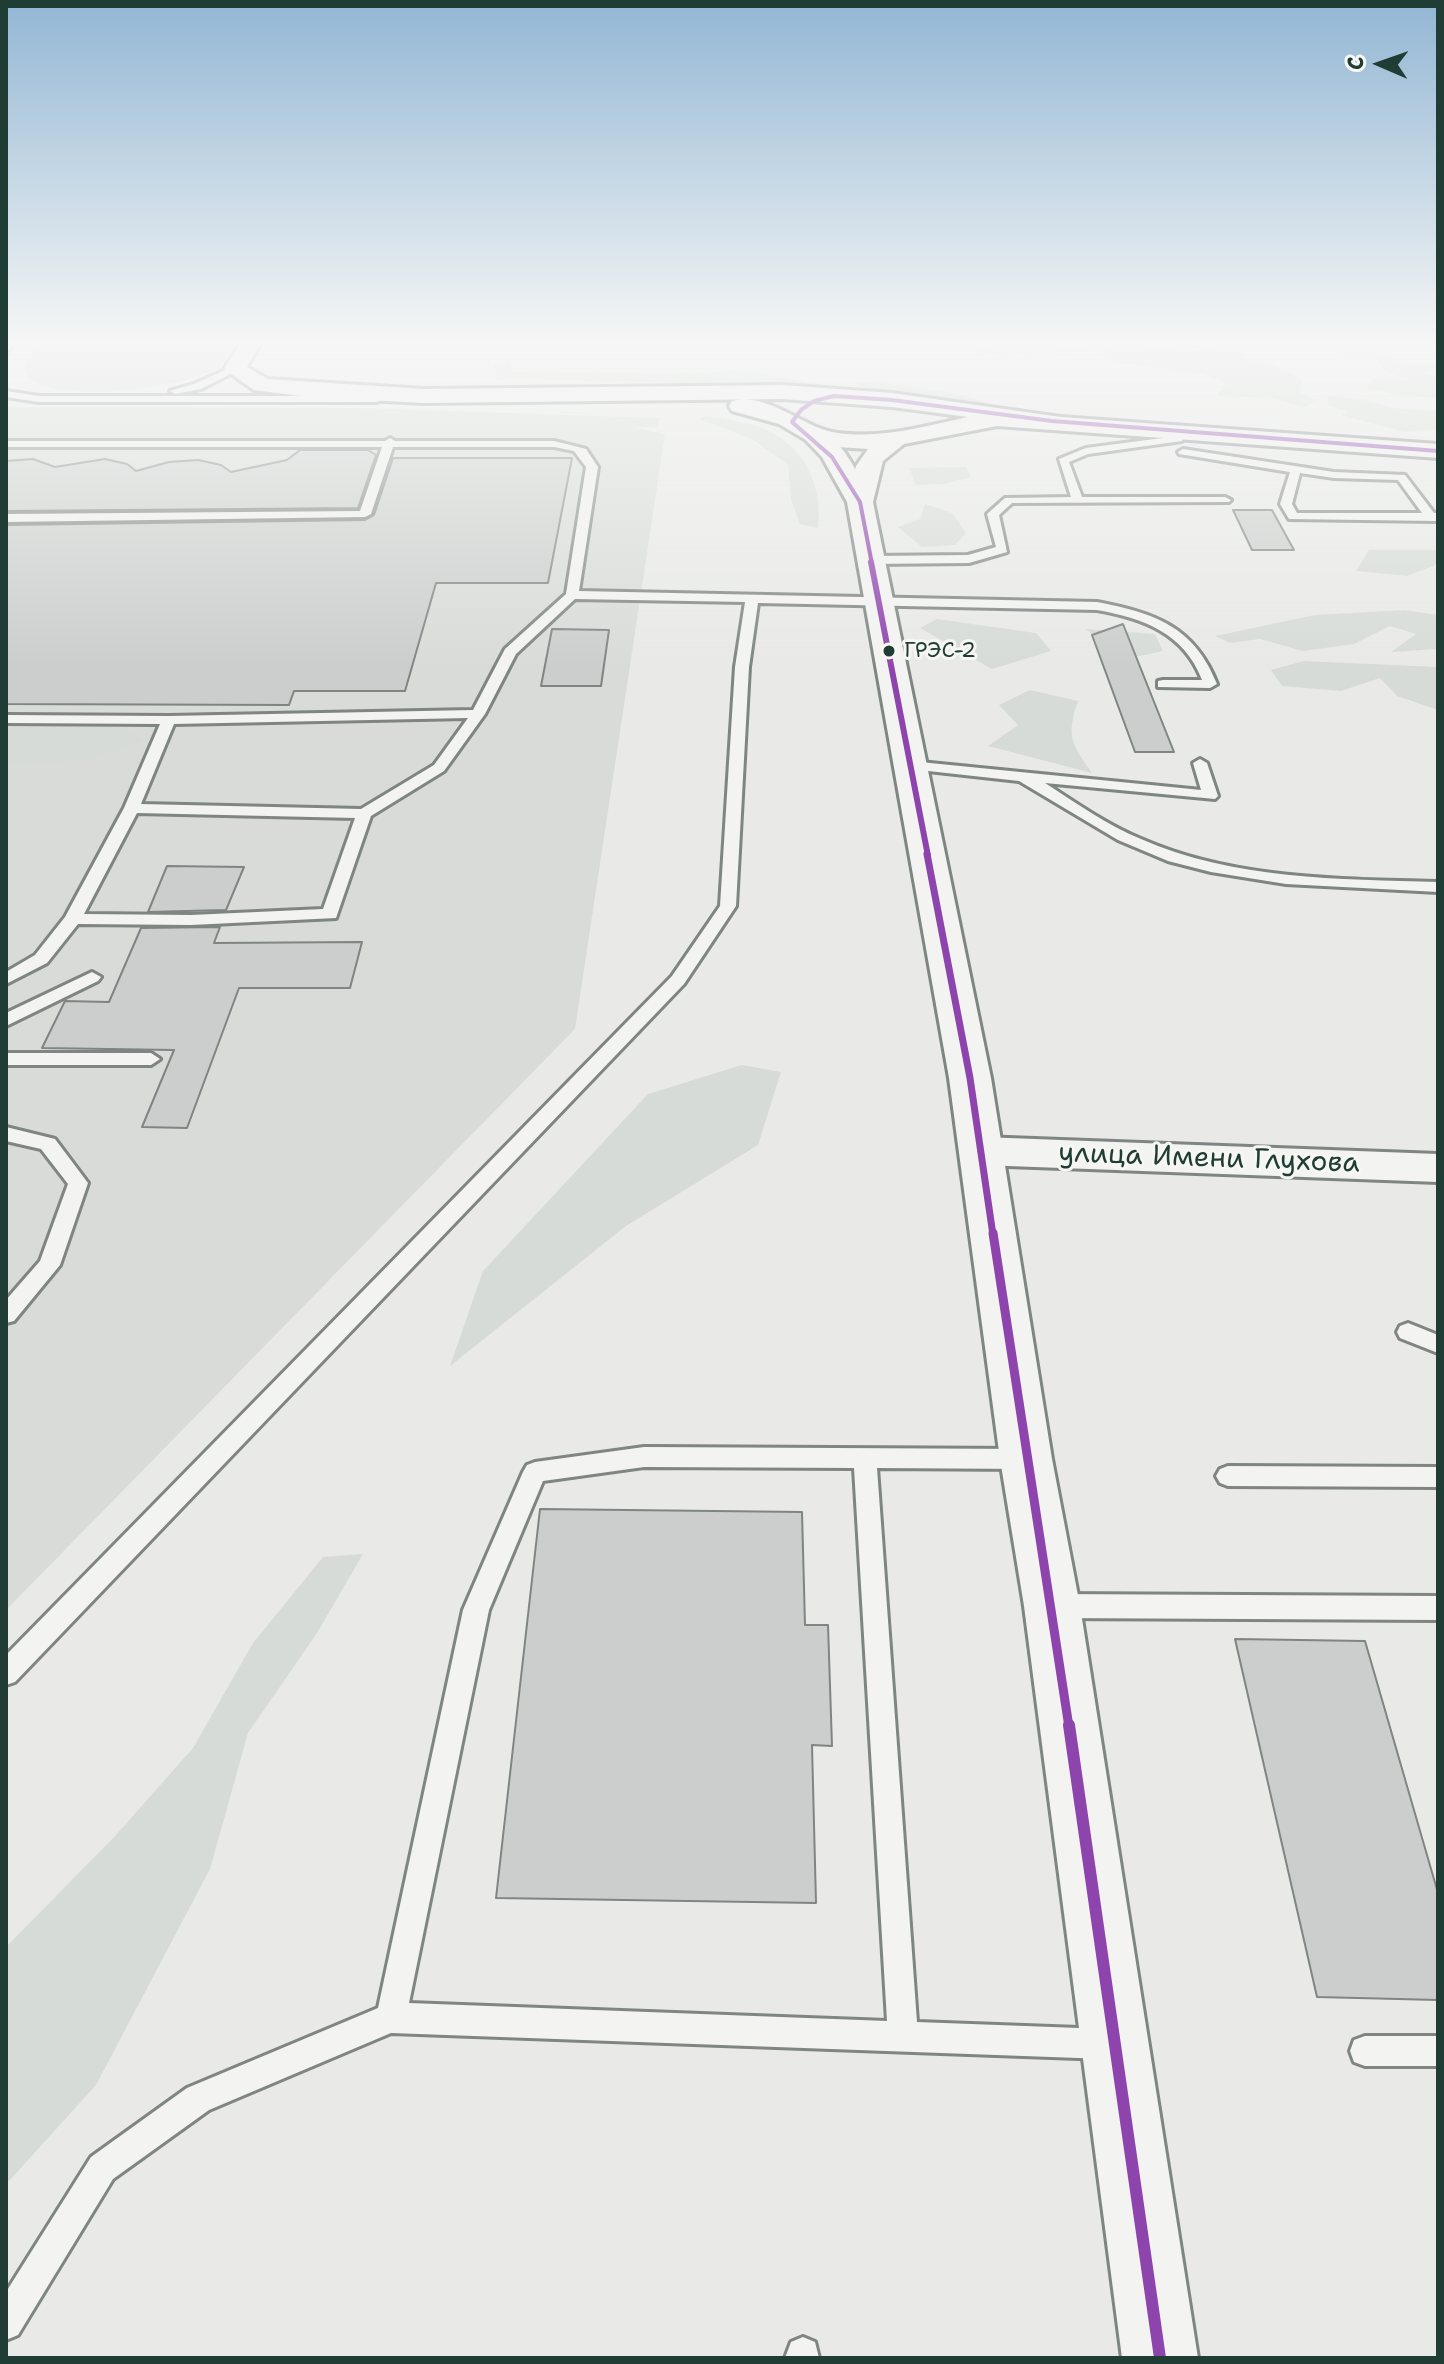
<!DOCTYPE html>
<meta charset="utf-8">
<style>
body{margin:0}
#map{position:relative;width:1444px;height:2364px;overflow:hidden;background:#e9eae8;font-family:"Shantell Sans",sans-serif}
canvas{display:block}
.frame{position:absolute;inset:0;border:8px solid #1f3d34;pointer-events:none}
.north{position:absolute;left:1340px;top:24px;width:80px;height:80px;-webkit-text-stroke:6px #f6f6f2;paint-order:stroke;rotate:272deg;font-size:22px;font-weight:700;line-height:32px;text-align:center;color:#1f3d34}
.north::after{content:'';display:block;margin:auto;width:28px;height:36px;background:#1f3d34;clip-path:polygon(50% 0,100% 100%,50% 72%,0 100%)}
</style>
<div id="map">
<canvas width="1444" height="2364"></canvas>
<div class="frame"></div>
<div class="north">С</div>
</div>
<script>
const c = document.querySelector('canvas').getContext('2d');
c.lineJoin = 'round';
function paint(path, color) {
  c.fillStyle = color;
  c.fill(path, 'evenodd');
}
function trace(path, color, width, dash) {
  c.strokeStyle = color;
  c.lineWidth = width;
  c.lineCap = dash ? 'butt' : 'round';
  c.setLineDash(dash || []);
  c.stroke(path);
}
function label(font, color, halo, rows, align = 'center') {
  c.font = font + ' "Shantell Sans",sans-serif';
  c.lineWidth = 6;
  c.setLineDash([]);
  c.textBaseline = 'middle';
  c.strokeStyle = halo;
  c.fillStyle = color;
  for (const [text, x, y, turn = 0] of rows) {
    c.save();
    c.translate(x, y);
    c.rotate((+turn || 0) * Math.PI / 180);
    c.textAlign = isNaN(turn) ? turn : align;
    if (halo) c.strokeText(text, 0, 0);
    c.fillText(text, 0, 0);
    c.restore();
  }
}
const built = new Path2D(`
 M624,425L665,434L575,1029L6,1610V427Z`);
const green = new Path2D(`
 M20,338H223L234,343C231,349 227,359 222,364C192,389 70,401 36,383C31,381 28,374 24,370L35,344Z
 M1327,338H1416L1412,344L1372,347C1397,363 1408,369 1438,364L1424,374L1438,376L1436,383L1438,398L1404,396L1365,388L1375,378L1406,380L1384,370L1378,360L1351,359L1313,341H1335Z
 M1028,340L1067,346L1141,343L1168,351L1193,352L1219,342L1239,344L1244,358L1281,368L1303,380L1300,392L1315,400L1305,407L1270,398L1216,396L1225,383L1203,374L1108,361L1100,351L973,356L981,345Z
 M510,361L513,372L706,373L738,369L828,386L497,379L494,365Z
 M881,381C917,393 959,387 991,406L877,393L855,383Z
 M1327,395L1365,400L1393,408L1438,411V429L1405,432L1341,415L1347,412L1329,405Z
 M6,407L364,408L659,418L657,427C566,430 475,429 383,431C257,433 132,436 6,435Z
 M706,416C725,420 750,421 767,430C806,448 823,487 818,528L800,524L791,499L788,465L754,440L699,419Z
 M966,467L971,477L944,484L916,485L909,468Z
 M925,504L952,513L966,533L955,545L922,547L898,527L920,519Z
 M1369,550H1438V564L1407,576L1356,571Z
 M1404,610L1438,615V649L1391,652L1416,634L1390,626L1354,644L1303,651L1260,639L1230,643L1215,636L1315,615Z
 M937,619L1036,633L1051,651L992,669L920,628Z
 M1086,629L1155,634L1163,651L1135,657L1099,658L1105,646Z
 M1304,661L1438,667V710L1397,696L1380,678L1341,691L1282,686L1271,670Z
 M1030,690L1078,701C1066,736 1071,743 1092,773L988,746L1018,725L999,705Z
 M97,723L127,729L144,741L87,760L6,764V725Z
 M742,1065L781,1072L758,1145L626,1226L450,1366L483,1271L648,1094Z
 M363,1554L317,1633L248,1733L210,1869L96,2085L9,2181L6,2179V1947L116,1835L193,1748L253,1643L323,1557Z`);
const building = new Path2D(`
 M300,450H368L376,455L358,508L6,511V461L33,459L55,467L105,459L127,464L136,471L169,462L198,460L221,465L231,472L287,460Z
 M393,458H572L548,583H436L405,691H294L289,705L6,704V525L365,520L374,515Z
 M1233,510H1272L1294,550H1252Z
 M1123,624L1174,752H1135L1092,635Z
 M552,629L609,630L601,686H541Z
 M167,866L244,867L226,910L148,912Z
 M220,927L214,943L362,942L350,988H239L187,1128L142,1127L174,1050L42,1048L65,1001L109,1002L141,928Z
 M540,1509L802,1512L805,1625H828L832,1746L812,1745L816,1903L496,1898Z
 M1235,1639L1365,1641L1438,1893V2000L1317,1997Z`);
const service = new Path2D(`
 M6,340L14,344L6,353Z
 M232,367L240,369L201,389L175,394L170,391L194,384Z
 M6,391L39,396H377L382,399L377,402H39L6,397Z
 M1178,436L1183,439L1182,441L1088,454L1069,462L1082,497H1225L1231,500L1229,502L1012,503L999,515L1007,552L969,563L871,564L865,560L871,556L968,555L996,547L987,514L1005,498L1071,497L1059,459L1086,448Z
 M390,438L395,441H554L586,449L598,467L579,591L1097,602C1154,613 1194,626 1217,684L1210,688L1158,687V681L1163,680H1202C1184,633 1143,618 1097,610L758,603L749,667L736,906L684,984L15,1682L6,1685V1655L672,976L720,906L735,667L745,602L575,599L516,654L485,714L444,771L371,816L336,918L191,925L78,924L47,963L6,984V972L35,955L65,917L124,808L160,724L6,723V715L169,716L473,710L505,649L566,594L586,467L574,451L554,447H393L371,514L365,517L6,522V514L360,511L382,447H6V441H385ZM468,718L434,765L361,809L141,804L174,724ZM137,813L355,818L323,909L191,915L84,914Z
 M1183,449L1334,472L1405,475L1434,513H1438V521L1289,519L1280,504L1290,472L1179,454L1178,452ZM1300,473L1334,478L1398,480L1422,513H1297L1292,504Z
 M1200,759L1207,763L1218,796L1215,799L1045,783C1076,803 1107,825 1141,839C1234,880 1339,879 1438,882V892L1286,884L1211,872L1168,861L1118,840L1019,781L910,769L903,765L910,761L1201,790L1193,763Z
 M92,972L101,977L98,981L6,1026V1013Z
 M6,1053H151L160,1059L151,1065H6Z
 M6,1127L55,1139L88,1183L60,1265L14,1321L6,1323V1300L40,1261L68,1184L41,1149L6,1141Z
 M1408,1323L1438,1335V1353L1400,1338L1397,1332L1400,1326Z
 M644,1447L1026,1449L1034,1452L1038,1459L1034,1466L1026,1469L877,1468L917,2022L1106,2029L1117,2033L1121,2044L1117,2055L1106,2059L391,2033L209,2110L113,2179L18,2335L6,2340V2292L91,2157L187,2088L378,2008L463,1610L523,1472L527,1465L535,1462ZM644,1467L854,1468L887,2021L409,2003L489,1610L543,1481Z
 M1228,1466L1438,1467V1487L1228,1486L1220,1483L1216,1476L1220,1469Z
 M1052,1594L1438,1596V1620L1052,1618L1043,1614L1039,1606L1043,1598Z
 M1365,2036H1438V2066H1365L1354,2062L1350,2051L1354,2040Z
 M803,2337L815,2342L819,2358H785L791,2342Z`);
const minor = new Path2D(`
 M981,1137L1438,1154V1182L981,1165L967,1161L961,1151L967,1141Z`);
const tertiary = new Path2D(`
 M244,338H264L247,367L268,379L424,389L783,385L892,393L1061,417L1438,444V458L997,426L904,444L883,461L873,502L869,507H851L847,502L856,466L868,449L837,447L806,440L779,424L732,411L729,406L732,401C770,392 803,429 838,433C882,439 926,426 968,417L892,407L783,399L424,403L308,397L254,390L224,369Z`);
const secondary = new Path2D(`
 M813,428C843,435 859,478 873,502L991,1078L1052,1459L1080,1606L1198,2358H1122L1024,1606L1000,1459L949,1078L847,502L822,457L801,435L805,430Z`);
const bus1Far4 = new Path2D(`
 M872,564L860,502L832,457L792,422L801,410L814,401L834,396L892,400L1052,421L1438,451`);
const bus1Far3 = new Path2D(`
 M871,562L928,856`);
const bus1Far2 = new Path2D(`
 M927,854L970,1078L993,1235`);
const bus1Far1 = new Path2D(`
 M993,1233L1069,1727`);
const bus1 = new Path2D(`
 M1069,1725L1160,2358`);
const markers = [
 [889,651,7,"#1f3d34"]
];
const farBusnames = [
 ["ГРЭС-2",904,651]
];
const streetNames = [
 ["улица Имени Глухова",1209,1159,2]
];
paint(built, '#d8dbd8');
paint(green, '#d6dbd7');
paint(building, '#cbcecc');
trace(building, '#7f8583', 2);
trace(service, '#7f8583', 6);
trace(minor, '#7f8583', 6);
trace(tertiary, '#7f8583', 6);
trace(secondary, '#7f8583', 6);
paint(service, '#f3f3f1');
paint(minor, '#f3f3f1');
paint(tertiary, '#f3f3f1');
paint(secondary, '#f3f3f1');
trace(bus1Far4, '#8e44ad', 4);
trace(bus1Far3, '#8e44ad', 6);
trace(bus1Far2, '#8e44ad', 7);
trace(bus1Far1, '#8e44ad', 9);
trace(bus1, '#8e44ad', 12);
const sky = c.createLinearGradient(0, 0, 0, 669);
sky.addColorStop(0, '#92b6d4');
sky.addColorStop(0.51, '#f5f6f5');
sky.addColorStop(1, '#f5f6f500');
c.fillStyle = sky;
c.fillRect(0, 0, 1444, 669);
for (const [x, y, r, color] of markers) {
  const dot = new Path2D();
  dot.arc(x, y, r, 0, 2 * Math.PI);
  c.fillStyle = color;
  c.fill(dot);
  trace(dot, '#f6f6f2', 3);
}
label('22px', '#1f3d34', '#f6f6f2', farBusnames, 'left');
label('28px', '#1f3d34', '#f6f6f2', streetNames);
</script>
